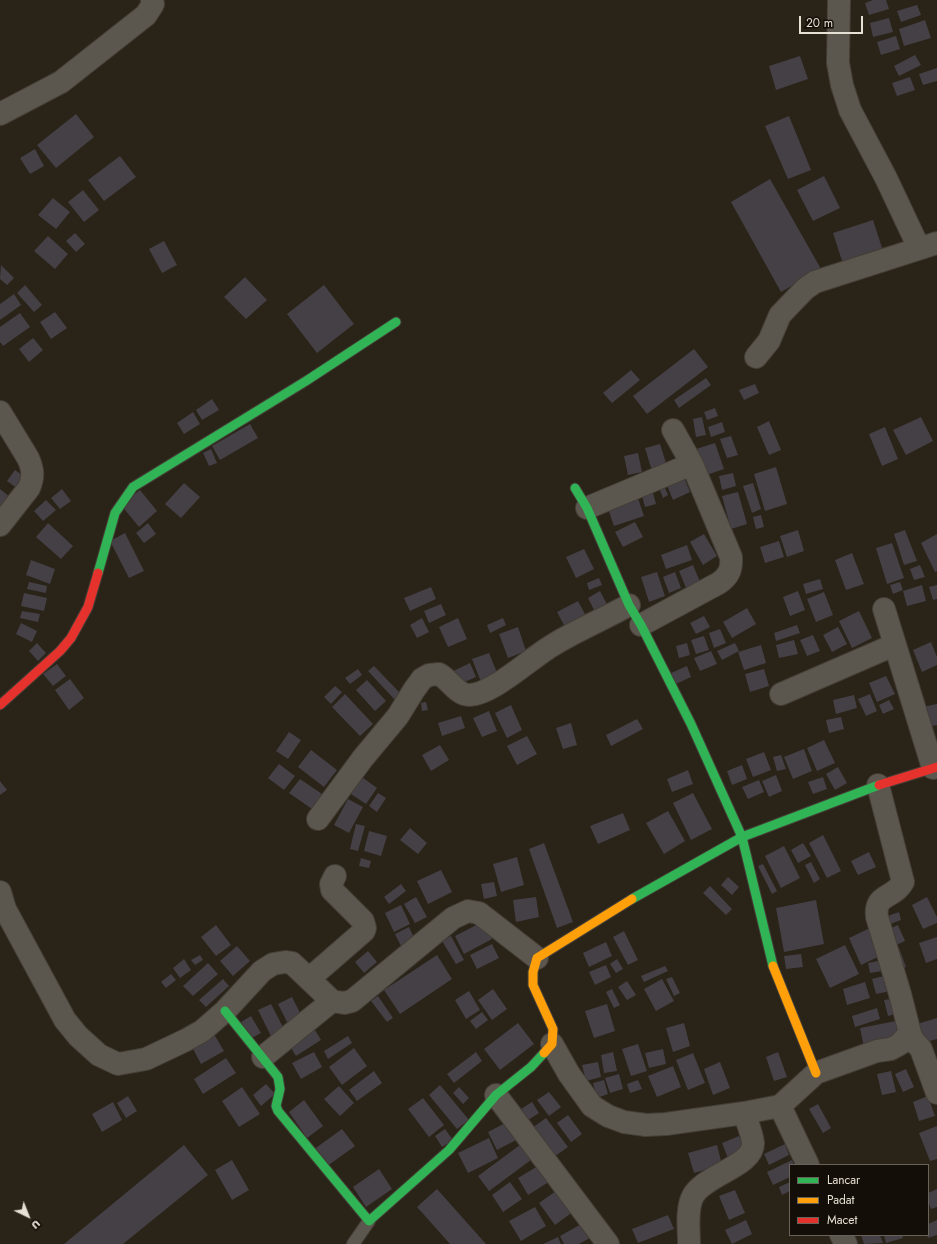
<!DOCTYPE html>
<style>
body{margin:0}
#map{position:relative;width:937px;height:1244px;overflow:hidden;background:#292318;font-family:Jost,sans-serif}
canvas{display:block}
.legend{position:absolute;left:789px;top:1164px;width:140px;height:72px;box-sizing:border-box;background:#130e07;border:1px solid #686259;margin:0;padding:5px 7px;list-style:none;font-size:12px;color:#e7e0d4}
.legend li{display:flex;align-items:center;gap:8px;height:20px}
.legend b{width:20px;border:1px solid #686259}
.north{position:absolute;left:8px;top:1196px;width:40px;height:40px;-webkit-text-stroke:3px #130e07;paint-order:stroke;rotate:137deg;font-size:11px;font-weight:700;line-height:16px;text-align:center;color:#e7e0d4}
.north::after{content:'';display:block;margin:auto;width:14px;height:18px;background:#e7e0d4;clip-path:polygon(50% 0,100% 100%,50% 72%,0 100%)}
.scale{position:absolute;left:799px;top:16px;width:64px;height:18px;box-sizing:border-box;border:2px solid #e7e0d4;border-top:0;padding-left:5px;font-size:12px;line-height:14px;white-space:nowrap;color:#e7e0d4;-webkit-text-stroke:3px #130e07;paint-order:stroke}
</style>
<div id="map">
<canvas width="937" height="1244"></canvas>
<ul class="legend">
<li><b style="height:5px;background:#30b455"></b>Lancar</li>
<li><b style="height:5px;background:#ff9f0a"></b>Padat</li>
<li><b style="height:5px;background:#e5322d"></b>Macet</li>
</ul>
<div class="north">U</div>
<div class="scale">20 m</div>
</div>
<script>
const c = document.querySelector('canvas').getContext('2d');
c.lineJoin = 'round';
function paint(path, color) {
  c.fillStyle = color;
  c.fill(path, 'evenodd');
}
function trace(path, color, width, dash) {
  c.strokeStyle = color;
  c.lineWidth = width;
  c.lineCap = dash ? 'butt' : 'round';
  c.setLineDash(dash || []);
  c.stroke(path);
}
const building = new Path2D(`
 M873,0H886L889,9L869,15L865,3Z
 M917,5L921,15L901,22L897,11Z
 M889,18L893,32L873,37L870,23Z
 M925,20L931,38L904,46L899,29Z
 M896,36L900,49L881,55L877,42Z
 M915,55L921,65L899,76L894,66Z
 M800,56L808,79L776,90L769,66Z
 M937,68V81L923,85L919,74Z
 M910,77L915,90L897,96L892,83Z
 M76,114L94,137L56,168L37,145Z
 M789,116L811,170L788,179L765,126Z
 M35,149L44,166L30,174L20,158Z
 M120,156L136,177L104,201L88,180Z
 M824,176L840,208L813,221L797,190Z
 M770,179L821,269L781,292L731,202Z
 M83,190L99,210L84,222L68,202Z
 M53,198L70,212L56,229L38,215Z
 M873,220L884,254L844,267L833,233Z
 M75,233L85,244L76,252L66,241Z
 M48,236L68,254L55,269L34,251Z
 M164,241L177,265L162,273L149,249Z
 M1,265L14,278L7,285L0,279Z
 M245,277L267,300L246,319L224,297Z
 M25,285L42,305L34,312L17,293Z
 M324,285L354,324L317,353L287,314Z
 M14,294L21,305L0,320V304Z
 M55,312L67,328L51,339L40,322Z
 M20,313L30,327L3,346L0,342V327Z
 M33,338L43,350L29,362L19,349Z
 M694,349L708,367L647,414L633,396Z
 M631,370L640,380L612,403L603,393Z
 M706,378L711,385L679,408L674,400Z
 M755,384L759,393L744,400L739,390Z
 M212,399L219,410L202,420L196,410Z
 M715,408L718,416L707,420L704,412Z
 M193,412L200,424L184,434L177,423Z
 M702,417L706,435L696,437L693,419Z
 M921,417L933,441L906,455L893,430Z
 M769,421L781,450L769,455L757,427Z
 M722,422L725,432L711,437L708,427Z
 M250,424L258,438L220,460L212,446Z
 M885,427L898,459L882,466L869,434Z
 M731,436L738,455L727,458L720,439Z
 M715,443L724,469L701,477L693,450Z
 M660,444L667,466L652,471L645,448Z
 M211,449L217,463L209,466L203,453Z
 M638,453L642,472L628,475L624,456Z
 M776,467L787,504L765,511L754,474Z
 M15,470L26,478L18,489L7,481Z
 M733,473L736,486L722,490L719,476Z
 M683,475L690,492L673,500L666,483Z
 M184,483L200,497L181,518L165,504Z
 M663,483L668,495L663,498L658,485Z
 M753,483L761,509L752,513L743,486Z
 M0,489L10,497L0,511Z
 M62,489L71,501L60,509L51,498Z
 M652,489L656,504L645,507L641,492Z
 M140,490L157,511L139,527L121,505Z
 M636,492L644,516L614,526L606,503Z
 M738,492L747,524L731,529L722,496Z
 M46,500L56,510L43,521L34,511Z
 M761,515L764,527L756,529L753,517Z
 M635,522L643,537L623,547L615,532Z
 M48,523L73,546L61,559L36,537Z
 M148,523L156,534L144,543L136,533Z
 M798,530L804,551L787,557L780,536Z
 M905,530L917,561L904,565L894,534Z
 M125,533L144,571L129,578L110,541Z
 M704,534L717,556L703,565L690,542Z
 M937,534V571L935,572L921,543Z
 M779,541L784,557L765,563L760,547Z
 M892,543L904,578L887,584L876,548Z
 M687,545L692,560L666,569L661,555Z
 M584,549L594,569L576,578L566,557Z
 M852,553L864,584L846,590L835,560Z
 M31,560L55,569L50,584L26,575Z
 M693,565L701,584L687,590L679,571Z
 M920,565L925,577L914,580L910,569Z
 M657,572L665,596L649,602L641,577Z
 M675,572L681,588L669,593L663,577Z
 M599,578L602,585L589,590L587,583Z
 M820,579L823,589L806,594L803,584Z
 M29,582L47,586L46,593L27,589Z
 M900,582L903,590L893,594L890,585Z
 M922,585L926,601L907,606L903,591Z
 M937,585V599L933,600L929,587Z
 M431,587L436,599L410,611L404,598Z
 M600,591L610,610L597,616L588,598Z
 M798,591L805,610L790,616L783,597Z
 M824,592L833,615L816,622L807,599Z
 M24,593L47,598L44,611L21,606Z
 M578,601L586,616L565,627L557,612Z
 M441,604L446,615L429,623L424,611Z
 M747,608L756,624L732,638L723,622Z
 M22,611L40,614L38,622L20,618Z
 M859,611L872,638L852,648L839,621Z
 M704,616L710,627L696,634L690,623Z
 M422,618L429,632L417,638L410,625Z
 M458,618L467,639L448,647L439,627Z
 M503,618L506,625L490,633L487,625Z
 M21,623L37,631L32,642L16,634Z
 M797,625L800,633L776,641L774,633Z
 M518,627L526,651L508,658L499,634Z
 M838,627L847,644L832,652L823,635Z
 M720,629L726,643L714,648L709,633Z
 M813,635L820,651L807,656L800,640Z
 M704,636L709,650L696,654L691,640Z
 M794,640L798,654L779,658L776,645Z
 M931,642L937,657V665L922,672L913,650Z
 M37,643L46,653L38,661L29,651Z
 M687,643L690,655L679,658L676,646Z
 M735,643L739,651L722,660L717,651Z
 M761,645L766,663L744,670L738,652Z
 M711,651L717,664L700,671L694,658Z
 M489,653L498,675L481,682L472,659Z
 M470,663L476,677L455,686L449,673Z
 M57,664L66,676L53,686L43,674Z
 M374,666L401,694L395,700L368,671Z
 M687,666L691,677L676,684L671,673Z
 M358,669L362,675L350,684L345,678Z
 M764,669L769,686L750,692L745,674Z
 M886,676L895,694L877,702L869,683Z
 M70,679L84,698L69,710L55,690Z
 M367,680L386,701L375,711L356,690Z
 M335,686L342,692L331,704L324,697Z
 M345,694L373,724L360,736L332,707Z
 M870,694L877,711L866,716L858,699Z
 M854,695L857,708L836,714L833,700Z
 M889,700L894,709L883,714L879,705Z
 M426,702L428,710L422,711L421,703Z
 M937,704V725L922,728L918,708Z
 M511,705L522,730L507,738L495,713Z
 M489,711L497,731L482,737L473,718Z
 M461,716L465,728L442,736L438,723Z
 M841,717L844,729L829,733L826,720Z
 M637,719L643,729L611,746L606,735Z
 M571,723L577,745L563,749L556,728Z
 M289,732L301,740L288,759L276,751Z
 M527,736L537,754L517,765L507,746Z
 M824,740L835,763L817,771L807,748Z
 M440,745L449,760L431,771L422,755Z
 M804,749L812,771L793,779L784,757Z
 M311,750L337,770L324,787L298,767Z
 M764,752L771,770L753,777L746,759Z
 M781,755L786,769L777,771L773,757Z
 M279,764L295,776L284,790L268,778Z
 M742,765L747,779L732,785L727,771Z
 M838,767L847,783L835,790L826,774Z
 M688,770L693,784L672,792L667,779Z
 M359,775L377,788L366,804L348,792Z
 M776,775L782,791L769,797L762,781Z
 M823,777L827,789L813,794L808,782Z
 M300,779L322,794L312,809L289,793Z
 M759,780L764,792L748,799L742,787Z
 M0,781L7,790L0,795Z
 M378,793L386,798L377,812L369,806Z
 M693,793L712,829L691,840L673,803Z
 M348,799L363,807L349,833L334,825Z
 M668,811L685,841L664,854L646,823Z
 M623,813L630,830L598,844L590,826Z
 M356,824L365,826L358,851L350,849Z
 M410,828L427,843L418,854L400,840Z
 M369,831L387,836L381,856L364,851Z
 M823,835L841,871L827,878L809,843Z
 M544,843L573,922L557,928L529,849Z
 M803,843L811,856L798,863L791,850Z
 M784,846L800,878L781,888L765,856Z
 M869,852L876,867L858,875L851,861Z
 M517,857L524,885L501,892L493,864Z
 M361,858L371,861L369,868L359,866Z
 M811,862L820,879L814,883L805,865Z
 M763,864L777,891L772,894L758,866Z
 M441,870L452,892L428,904L417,881Z
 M728,877L739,887L732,895L721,885Z
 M494,882L497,896L484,899L481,884Z
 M401,884L406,891L389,904L384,897Z
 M710,886L732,909L726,915L703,893Z
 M416,897L427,917L415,923L404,904Z
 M536,897L539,917L516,922L513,900Z
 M927,897L937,917V923L923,929L912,905Z
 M816,900L824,944L784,952L776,908Z
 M401,905L410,924L394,932L385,913Z
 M899,912L901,920L885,926L882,918Z
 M484,921L492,939L464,954L455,936Z
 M216,925L231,945L216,956L201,937Z
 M898,925L905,941L892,947L885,931Z
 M409,927L416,942L402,948L395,934Z
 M870,928L882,955L861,965L849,938Z
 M624,931L638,960L628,965L613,937Z
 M451,936L464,960L456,964L442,941Z
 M937,937V959L926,963L919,943Z
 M606,942L612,956L589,967L583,953Z
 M492,944L499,958L477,969L470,955Z
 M845,945L859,974L830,988L816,959Z
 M237,946L250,961L233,976L220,961Z
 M899,948L906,967L899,970L892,951Z
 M368,951L377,962L364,973L355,962Z
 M801,954L803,967L786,969L784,956Z
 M200,955L203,960L195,965L191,960Z
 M437,955L452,979L400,1014L384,990Z
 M184,959L191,970L180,978L173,968Z
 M617,959L623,969L616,973L610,964Z
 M888,959L889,970L870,973L868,963Z
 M208,963L218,974L193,996L183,986Z
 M606,965L611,977L595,985L589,972Z
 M665,966L668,971L644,982L641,976Z
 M171,974L176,980L166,988L161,982Z
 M892,974L895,990L876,994L872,979Z
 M672,977L680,993L674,996L666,979Z
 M223,979L229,986L206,1007L199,1000Z
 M662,979L674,1001L656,1011L644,989Z
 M627,981L636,995L627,1000L618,987Z
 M865,982L870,998L847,1005L843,989Z
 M493,989L507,1009L492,1020L478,1000Z
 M612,989L620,1005L614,1008L606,992Z
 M469,991L480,1010L466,1019L455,1000Z
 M378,996L393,1018L387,1022L371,1001Z
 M292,997L302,1017L288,1024L278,1004Z
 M891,999L895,1014L888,1016L884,1000Z
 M271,1004L285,1031L272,1038L258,1010Z
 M607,1004L615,1031L594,1038L585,1011Z
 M877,1008L880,1019L855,1027L852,1016Z
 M482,1012L488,1020L476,1029L470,1021Z
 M251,1016L261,1033L250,1039L241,1022Z
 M937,1018V1039L922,1043L917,1024Z
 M896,1021L899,1040L864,1047L860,1028Z
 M518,1023L534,1044L500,1070L484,1049Z
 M684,1023L690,1046L673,1052L666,1028Z
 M315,1030L321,1040L296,1056L290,1046Z
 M214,1034L224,1051L201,1064L192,1047Z
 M348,1036L352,1043L328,1059L324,1051Z
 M638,1044L647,1071L631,1076L622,1049Z
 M354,1048L367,1066L342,1085L329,1067Z
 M663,1049L666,1064L649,1068L645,1053Z
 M314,1052L322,1067L301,1079L292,1063Z
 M476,1052L482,1061L454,1083L447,1074Z
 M613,1052L617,1071L604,1073L601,1055Z
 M778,1052L787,1077L774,1081L766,1057Z
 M693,1053L705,1083L688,1090L676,1060Z
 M226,1058L236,1073L203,1094L194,1079Z
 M598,1062L601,1077L586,1081L582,1065Z
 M720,1062L730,1088L713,1095L704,1069Z
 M673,1066L681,1087L657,1097L648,1076Z
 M906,1069L914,1087L903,1092L895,1074Z
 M374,1071L382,1083L357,1101L349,1090Z
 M891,1071L896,1092L882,1095L877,1074Z
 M619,1074L623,1089L610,1093L605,1078Z
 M604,1080L608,1094L597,1098L593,1083Z
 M638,1080L642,1089L630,1093L627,1084Z
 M266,1084L275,1094L261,1106L253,1095Z
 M440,1085L469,1120L457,1129L429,1095Z
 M339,1086L354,1103L340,1116L324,1099Z
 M242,1087L260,1114L239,1127L222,1101Z
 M459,1087L469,1098L463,1104L453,1093Z
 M549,1092L561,1107L549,1116L537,1100Z
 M128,1096L137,1111L126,1118L117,1103Z
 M928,1096L935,1116L919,1121L913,1102Z
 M423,1098L444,1125L429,1137L408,1109Z
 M304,1100L323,1126L307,1138L289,1112Z
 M113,1102L122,1120L102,1132L92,1114Z
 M532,1102L539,1113L528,1120L521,1109Z
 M818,1104L831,1128L823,1133L809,1109Z
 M568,1115L582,1134L571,1142L557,1123Z
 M546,1118L568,1147L554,1157L532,1128Z
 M509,1121L518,1139L497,1150L488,1132Z
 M937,1126V1159L930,1161L919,1133Z
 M342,1129L355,1146L326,1167L313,1150Z
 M445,1129L453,1140L442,1147L435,1136Z
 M739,1136L745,1150L728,1158L722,1143Z
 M489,1138L498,1158L468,1173L458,1153Z
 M524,1142L535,1157L489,1191L478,1176Z
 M785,1144L789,1155L769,1165L764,1154Z
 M184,1145L208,1175L123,1244H64Z
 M717,1145L722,1165L694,1173L688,1153Z
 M232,1160L249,1190L232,1200L215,1170Z
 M792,1160L794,1165H790V1177L773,1185L767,1172Z
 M541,1164L552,1180L528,1195L518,1178Z
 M379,1169L392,1189L366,1207L353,1187Z
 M510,1182L522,1199L503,1212L492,1195Z
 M790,1182V1191L782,1195L779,1187Z
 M437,1189L486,1244H450L417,1207Z
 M559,1189L574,1211L555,1225L539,1203Z
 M937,1189V1207L931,1209L928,1201V1193Z
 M735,1190L745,1213L729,1220L719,1196Z
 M535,1207L546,1226L521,1241L509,1221Z
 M668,1215L674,1229L638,1243L632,1229Z
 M746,1220L752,1234L732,1244L725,1230Z
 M937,1220V1235L928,1238L927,1235H928V1224Z
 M583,1223L592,1237L579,1244H564L560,1236Z
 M861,1235H880L883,1243L864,1244Z
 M884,1235H902L903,1238L886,1243Z
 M558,1237L561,1244H543Z`);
const lane = new Path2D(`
 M353,1244L369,1221`);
const street = new Path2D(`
 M839,0L838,63L842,85L850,110L886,178L919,248
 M0,114L61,82L146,15L153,4L152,0
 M756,357L769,341L780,315L805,289L815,282L937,243
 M0,412L28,458C33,469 34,477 29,488L0,525
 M587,508L692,464
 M884,609L933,768
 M641,625L719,583C729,576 732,569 731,557L692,464L673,430
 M781,694L894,645
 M878,785L903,882C894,899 874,893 877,917L900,994L910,1033
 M318,819L363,758L398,716L414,690L422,679L429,675L439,674C449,679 457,695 469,695C492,695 532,657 553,645C577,630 604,619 629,605
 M0,892L5,909L65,1020L78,1036L99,1055L118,1064L146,1059L186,1040L202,1031L225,1011L262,971L273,964L285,962L292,963L332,1001L344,1003L352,1001L453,918L468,911L479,913L537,958
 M310,978L364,931L365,928L363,921L332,890L331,884L335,876
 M552,1044L569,1074L592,1106L608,1116L624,1122L646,1125L666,1124L744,1113L780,1106L816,1073L877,1051L891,1049L900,1044L910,1033L912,1039L921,1049L937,1093
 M263,1057L332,1001
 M496,1095L608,1244
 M780,1106L808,1165
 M841,1235L846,1244
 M689,1244C689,1229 686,1209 693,1196C704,1175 754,1166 753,1143C752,1133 747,1122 744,1113`);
const fast = new Path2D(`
 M575,488L587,508L629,605L641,625L691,724L742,837L773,966
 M98,573L115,513L133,487L306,381L396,322
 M632,899L742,837L879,785
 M225,1011L278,1077L280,1089L276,1106L278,1111L369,1221L449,1150L496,1095L531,1067L544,1053`);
const slow = new Path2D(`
 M773,966L816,1073
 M544,1053L552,1044L553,1029L533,985V972L537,958L632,899`);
const jam = new Path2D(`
 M0,705L60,651L71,638L88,607L98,573
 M879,785L937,767`);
paint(building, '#454046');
trace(lane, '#443e36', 14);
trace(street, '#443e36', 24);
trace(fast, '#443e36', 11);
trace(slow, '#443e36', 11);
trace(jam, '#443e36', 11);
trace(lane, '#5b564e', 12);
trace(street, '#5b564e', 22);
trace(fast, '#30b455', 9);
trace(slow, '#ff9f0a', 9);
trace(jam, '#e5322d', 9);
</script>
